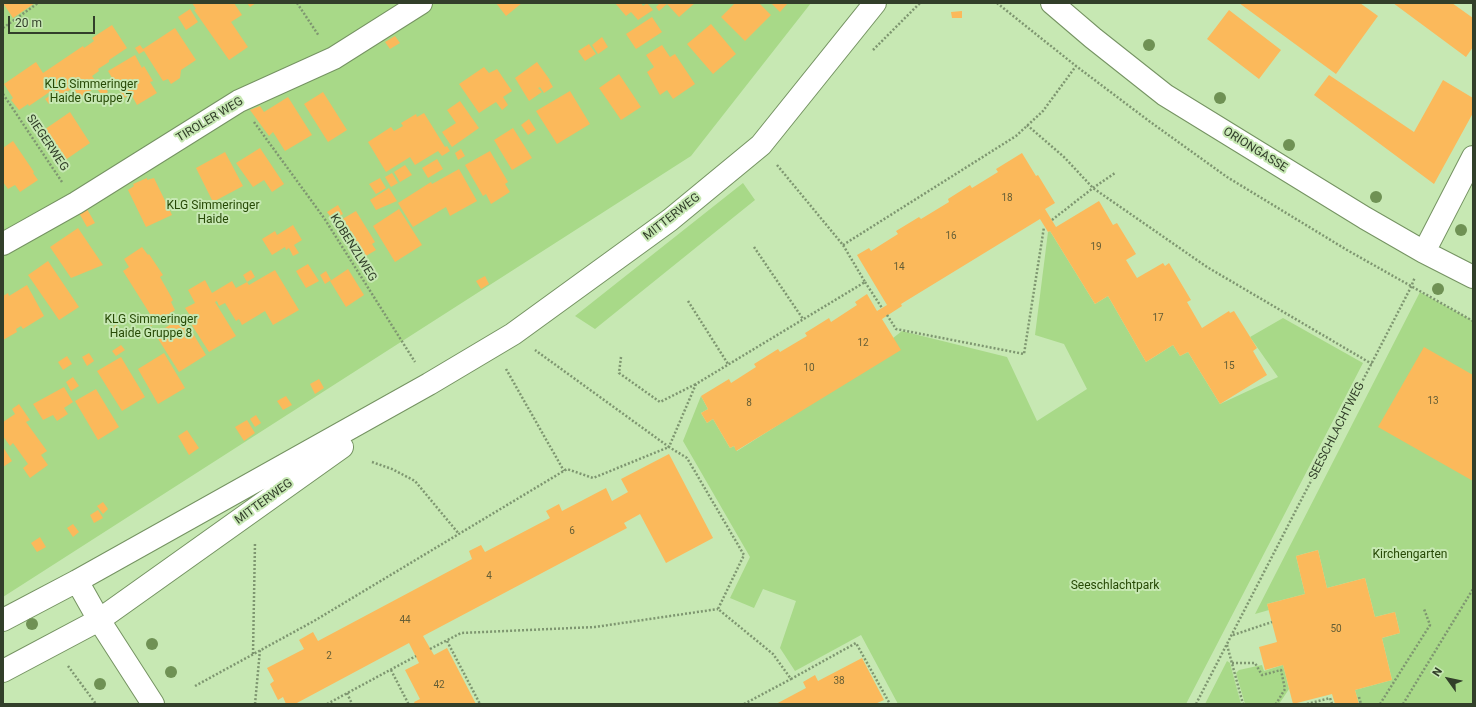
<!DOCTYPE html>
<style>
body{margin:0}
#map{position:relative;width:1476px;height:707px;overflow:hidden;background:#c7e8b3;font-family:Roboto,sans-serif}
canvas{display:block}
.frame{position:absolute;inset:0;border:4px solid #323f2a;pointer-events:none}
.north{position:absolute;left:1428px;top:659px;width:40px;height:40px;-webkit-text-stroke:3px #c7e8b3;paint-order:stroke;rotate:303deg;font-size:11px;font-weight:700;line-height:16px;text-align:center;color:#323f2a}
.north::after{content:'';display:block;margin:auto;width:14px;height:18px;background:#323f2a;clip-path:polygon(50% 0,100% 100%,50% 72%,0 100%)}
.scale{position:absolute;left:8px;top:16px;width:87px;height:18px;box-sizing:border-box;border:2px solid #323f2a;border-top:0;padding-left:5px;font-size:12px;line-height:14px;white-space:nowrap;color:#323f2a;-webkit-text-stroke:3px #c7e8b3;paint-order:stroke}
</style>
<div id="map">
<canvas width="1476" height="707"></canvas>
<div class="frame"></div>
<div class="north">N</div>
<div class="scale">20 m</div>
</div>
<script>
const c = document.querySelector('canvas').getContext('2d');
c.lineJoin = 'round';
function paint(path, color) {
  c.fillStyle = color;
  c.fill(path, 'evenodd');
}
function trace(path, color, width, dash) {
  c.strokeStyle = color;
  c.lineWidth = width;
  c.lineCap = dash ? 'butt' : 'round';
  c.setLineDash(dash || []);
  c.stroke(path);
}
function label(font, color, halo, rows, align = 'center') {
  c.font = font + ' Roboto,sans-serif';
  c.lineWidth = 4;
  c.setLineDash([]);
  c.textBaseline = 'middle';
  c.strokeStyle = halo;
  c.fillStyle = color;
  for (const [text, x, y, turn = 0] of rows) {
    c.save();
    c.translate(x, y);
    c.rotate((+turn || 0) * Math.PI / 180);
    c.textAlign = isNaN(turn) ? turn : align;
    if (halo) c.strokeText(text, 0, 0);
    c.fillText(text, 0, 0);
    c.restore();
  }
}
const green = new Path2D(`
 M3,3H811L691,156L3,597Z
 M743,183L755,200L595,329L575,316Z
 M1050,231L1095,304L1108,296L1146,362L1173,345L1180,356L1188,352L1220,404L1278,377L1250,337L1283,318L1363,363L1186,704H898L861,635L795,671L780,648L796,601L763,589L754,608L730,598L750,557L683,441L701,396L708,409L701,413L707,423L713,419L730,448L734,446L737,451L800,411L902,331L1007,357L1037,421L1087,389L1064,344L1035,335L1048,232Z
 M1420,292L1473,321V704H1359L1355,690L1392,680L1382,638L1400,633L1395,612L1375,617L1365,578L1327,588L1318,550L1296,556L1305,594L1267,604L1269,610L1255,614Z
 M1227,661L1230,663L1241,704H1205Z
 M1262,665L1264,671L1283,665L1289,689L1279,704H1245L1236,673L1239,670Z`);
const building = new Path2D(`
 M3,3H35L13,18Z
 M192,3H234L242,15L231,22L248,47L229,60L194,10L196,9Z
 M247,3H256L250,7Z
 M496,3H522L506,16Z
 M615,3H641L643,6L647,3L653,10L638,20L631,12L626,16Z
 M660,3H695L679,17L667,4L659,11L656,7Z
 M735,3H759L771,15L745,41L721,17Z
 M771,3H788L780,12Z
 M1239,3H1360L1378,16L1336,74Z
 M1393,3H1452L1473,18V47L1466,57Z
 M190,9L198,22L186,30L178,17Z
 M1229,10L1281,50L1259,79L1207,39Z
 M962,11V18H952L951,12Z
 M652,17L662,32L636,49L626,34Z
 M711,24L736,54L713,74L687,44Z
 M112,25L127,48L109,60V62L98,69L99,71L92,76L99,86L103,83L108,92L102,96L96,87L80,98L73,88L59,97L54,89L29,106L28,104L19,110L11,100L13,98L4,84L36,62L43,73L83,46L84,48L94,41L92,38Z
 M175,28L196,60L181,70L180,78L171,84L168,79L163,81L144,51L139,54L135,48L140,45L143,49Z
 M395,36L400,43L390,49L385,42Z
 M602,37L608,47L598,54L592,45Z
 M589,44L596,54L585,61L578,51Z
 M662,45L670,57L675,54L695,84L673,99L667,90L660,95L647,72L654,67L646,55Z
 M135,55L142,68L144,66L153,81L150,82L157,93L137,105L131,94L124,98L108,71Z
 M537,62L550,80H549L553,87L544,93L540,87L538,88L542,92L529,101L515,78Z
 M484,67L489,73L497,69L512,91L503,97L508,105L502,110L496,102L479,113L459,84Z
 M619,74L641,107L621,120L599,88Z
 M1329,75L1414,132L1443,80L1473,98V113L1434,184L1314,95Z
 M570,91L590,124L557,144L536,111Z
 M323,92L347,130L328,142L304,104Z
 M52,94L56,99L49,104L45,99Z
 M288,97L312,135L285,151L273,132L269,136L250,110L260,106L264,112Z
 M460,101L479,128L452,147L442,132L456,123L447,110Z
 M70,112L90,143L58,165L38,134Z
 M424,113L445,147L447,146L450,151L442,156L438,151L415,165L410,157L386,172L368,142L391,127L394,131L403,126L401,123L416,114L417,117Z
 M529,119L536,130L528,135L521,125Z
 M513,128L532,158L512,170L494,140Z
 M13,141L34,172L33,173L38,180L20,192L15,185L8,189L3,182V148Z
 M260,148L284,184L272,192L264,180L253,187L236,163Z
 M461,149L465,156L458,160L455,153Z
 M490,151L508,182L505,184L510,192L491,204L486,194L483,196L465,165Z
 M225,152L243,186L213,202L196,168Z
 M1022,153L1036,176L1038,175L1055,203L1045,209L1056,227L1099,201L1113,225L1117,223L1136,254L1126,260L1137,278L1163,263L1165,266L1169,263L1191,300L1187,302L1202,328L1229,311L1230,313L1234,311L1257,348L1253,351L1267,375L1220,404L1188,352L1180,356L1173,345L1146,362L1108,296L1095,304L1050,231L1048,232L1040,219L901,304L902,306L882,319L901,350L736,451L734,446L730,448L713,419L707,423L701,413L708,409L701,396L729,379L731,383L756,367L754,364L778,349L780,352L807,336L805,333L829,318L831,322L857,305L855,302L867,294L877,311L887,305L857,255L869,248L871,251L898,234L896,231L919,217L921,219L949,202L948,199L970,185L972,188L998,172L996,169Z
 M437,159L443,169L428,178L422,168Z
 M405,165L412,175L400,182L394,172Z
 M459,169L477,201L450,216L446,207L413,227L398,203L431,182L432,184Z
 M392,173L398,183L391,187L385,177Z
 M147,178V180L154,178L172,215L146,227L128,190L134,186L133,184Z
 M380,178L386,188L376,194L369,184Z
 M389,188L397,201L376,210L370,200Z
 M338,205L343,214L333,220L327,212Z
 M87,209L95,223L87,227L79,213Z
 M399,209L422,245L395,262L373,226Z
 M356,211L375,242L372,244L376,250L366,256L362,250L358,253L339,221Z
 M293,225L302,240L294,245L299,253L293,256L289,248L286,250L285,247L272,255L262,239L275,231L277,235Z
 M78,228L103,265L71,278L50,247Z
 M142,247L148,255L149,254L163,275L160,277L173,300L171,302L175,310L151,326L146,317L150,314L123,271L129,267L124,259Z
 M48,261L79,307L59,320L28,275Z
 M308,264L319,281L306,288L296,271Z
 M348,269L364,295L346,307L330,281Z
 M251,270L255,277L247,282L243,275Z
 M275,270L299,310L273,325L265,311L242,325L239,319L236,321L225,303L219,306L217,301L215,302L236,336L209,352L188,319L191,317L185,308L195,303L188,290L205,280L212,293L232,281L236,288L247,282L249,285Z
 M326,271L331,280L325,284L320,275Z
 M485,276L489,284L481,289L476,281Z
 M27,285L44,316L23,329L21,326L16,329L17,332L3,340V296L8,293L9,296Z
 M183,317L206,355L179,372L155,334Z
 M116,325L123,334L117,339L109,330Z
 M121,345L125,350L116,356L112,351Z
 M1424,347L1473,375V481L1378,427Z
 M89,353L94,361L87,366L82,357Z
 M164,353L185,388L158,404L138,369Z
 M67,356L72,364L63,370L58,362Z
 M121,357L145,397L122,411L97,371Z
 M73,377L79,386L71,391L66,382Z
 M319,379L324,388L315,394L310,384Z
 M64,387L73,402L64,408L68,414L57,421L53,415L43,420L33,404Z
 M96,389L119,427L98,440L75,401Z
 M286,396L292,405L283,410L277,401Z
 M19,404L30,420L26,422L47,451L41,455L48,465L30,478L23,468L28,464L13,443L10,446L3,436V422L15,414L12,409Z
 M256,415L261,423L255,427L250,419Z
 M247,420L255,433L244,441L235,427Z
 M187,430L199,448L189,455L178,436Z
 M3,447L12,461L3,467Z
 M669,454L713,538L666,563L640,514L624,523L627,528L423,636L434,655L447,648L476,704H415L414,702L420,699L405,670L419,663L409,643L295,704H286L283,697L278,700L270,684L274,681L267,668L304,649L299,640L313,632L318,641L472,559L469,551L481,545L485,552L550,518L546,511L559,504L562,511L606,488L612,501L628,492L621,479Z
 M103,502L108,509L103,514L97,506Z
 M98,510L103,518L94,523L90,515Z
 M73,524L79,532L73,537L67,528Z
 M40,537L46,547L37,552L31,543Z
 M1318,550L1327,588L1365,578L1375,617L1395,612L1400,633L1382,638L1392,680L1355,690L1359,704H1335L1332,694L1293,704L1283,665L1265,670L1259,647L1277,642L1267,604L1305,594L1296,556Z
 M862,658L884,700L875,704H776L806,688L803,682L815,675L818,681Z`);
const path = new Path2D(`
 M297,3L319,36
 M997,3L1076,66L1149,121L1227,177L1347,250L1473,321
 M3,28L38,3
 M873,50L920,3
 M3,94L62,182
 M254,122L324,218L415,362
 M1027,125L1064,157L1093,188L1207,267L1372,364
 M777,165L843,245L865,282L696,384L669,447L687,458L744,555L718,609L773,654L791,679L856,643L890,704
 M1052,220L1093,188L1115,173
 M843,245L1016,136L1043,111L1076,66
 M754,247L803,319
 M865,282L882,308
 M688,301L728,364
 M887,315L896,329L1024,354L1044,227
 M621,357L619,373L660,402L696,384
 M506,369L564,471
 M372,462L392,469L415,481L459,534
 M1233,635L1272,622
 M447,641L480,704
 M1227,645L1243,704
 M430,649L461,633L595,627L718,609
 M253,654L255,542
 M1232,663H1255L1262,675L1281,670L1285,689L1276,704
 M68,666L96,704
 M391,670L408,703L407,704
 M195,686L314,621L567,469L593,478L669,447L535,350
 M347,693L352,704
 M1359,697L1361,704
 M255,704L260,650
 M327,704L416,656
 M744,704L791,679
 M1196,704L1411,287L1415,277
 M1307,704L1330,698L1332,704
 M1380,704L1430,625L1424,609
 M1403,704L1473,589`);
const minor = new Path2D(`
 M1052,3L1093,38L1165,95L1365,218L1424,252L1473,277
 M3,244L76,203L239,101L334,58L421,3
 M1424,252L1473,157
 M77,581L99,620L153,704
 M3,620L77,581L429,384L513,334L670,220L761,145L875,3
 M3,671L99,620L342,447`);
const trees = [
 [1149,45],
 [1220,98],
 [1289,145],
 [1376,197],
 [1461,230],
 [1438,289],
 [32,624],
 [152,644],
 [171,672],
 [100,684]
];
const numberNames = [
 ["18",1007,198],
 ["16",951,236],
 ["19",1096,247],
 ["14",899,267],
 ["17",1158,318],
 ["12",863,343],
 ["15",1229,366],
 ["10",809,368],
 ["13",1433,401],
 ["8",749,403],
 ["6",572,531],
 ["4",489,576],
 ["44",405,620],
 ["50",1336,629],
 ["2",329,656],
 ["38",839,681],
 ["42",439,685]
];
const parkNames = [
 ["KLG Simmeringer",91,85],
 ["Haide Gruppe 7",91,99],
 ["KLG Simmeringer",213,206],
 ["Haide",213,220],
 ["KLG Simmeringer",151,320],
 ["Haide Gruppe 8",151,334],
 ["Kirchengarten",1410,555],
 ["Seeschlachtpark",1115,586]
];
const streetNames = [
 ["TIROLER WEG",210,120,-31],
 ["SIEGERWEG",47,143,56],
 ["ORIONGASSE",1255,150,32],
 ["MITTERWEG",672,217,-38],
 ["KOBENZLWEG",353,248,58],
 ["SEESCHLACHTWEG",1337,431,-63],
 ["MITTERWEG",264,502,-36]
];
paint(green, '#a8d988');
paint(building, '#fbb95b');
trace(minor, '#759362', 24);
trace(path, '#7e9670', 2.5, [2, 2]);
trace(minor, '#fff', 22);
c.fillStyle = '#6f9154';
for (const [x, y] of trees) {
  c.beginPath();
  c.arc(x, y, 6, 0, 2 * Math.PI);
  c.fill();
}
label('10px', '#645e36', null, numberNames);
label('12px', '#274906', '#c7e8b3', parkNames);
label('12px', '#323f2a', '#c7e8b3', streetNames);
</script>
